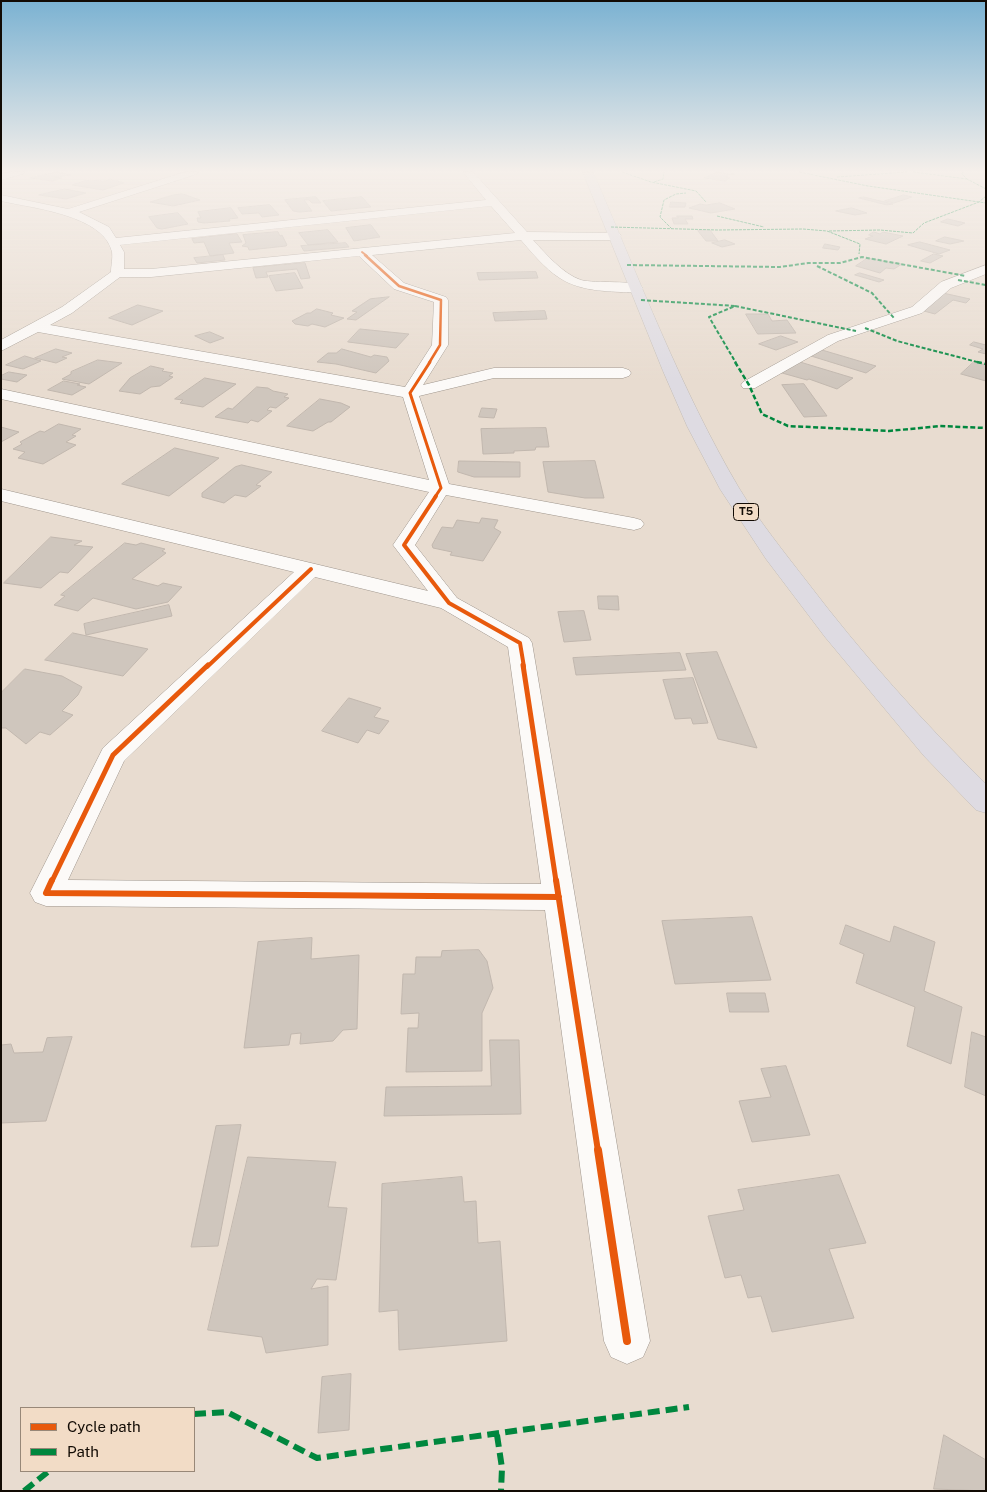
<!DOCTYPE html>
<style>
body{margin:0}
#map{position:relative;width:987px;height:1492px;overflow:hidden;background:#e8dcd0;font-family:"Public Sans",sans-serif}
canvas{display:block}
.frame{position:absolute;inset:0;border:2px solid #120b04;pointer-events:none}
.legend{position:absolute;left:20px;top:1407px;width:175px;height:65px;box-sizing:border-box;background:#f2dcc6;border:1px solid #988878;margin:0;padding:6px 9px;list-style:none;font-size:15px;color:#120b04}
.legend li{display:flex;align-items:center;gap:10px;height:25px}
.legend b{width:25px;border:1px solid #988878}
</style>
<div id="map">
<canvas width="987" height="1492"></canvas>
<div class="frame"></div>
<ul class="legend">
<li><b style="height:6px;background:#e8590c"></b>Cycle path</li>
<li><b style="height:6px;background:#00873e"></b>Path</li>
</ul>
</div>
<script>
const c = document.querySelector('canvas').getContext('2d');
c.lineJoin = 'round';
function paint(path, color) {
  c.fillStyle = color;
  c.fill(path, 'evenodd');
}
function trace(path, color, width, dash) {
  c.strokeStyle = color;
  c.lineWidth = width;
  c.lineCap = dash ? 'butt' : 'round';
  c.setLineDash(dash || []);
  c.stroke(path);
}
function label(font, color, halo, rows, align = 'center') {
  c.font = font + ' "Public Sans",sans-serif';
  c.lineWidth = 4;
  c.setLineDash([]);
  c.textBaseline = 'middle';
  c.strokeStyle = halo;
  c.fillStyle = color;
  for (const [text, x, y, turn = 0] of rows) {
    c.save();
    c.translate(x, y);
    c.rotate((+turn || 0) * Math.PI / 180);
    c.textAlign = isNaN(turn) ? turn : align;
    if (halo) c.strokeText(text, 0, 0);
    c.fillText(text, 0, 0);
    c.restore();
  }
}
const building = new Path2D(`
 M56,172L71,175L54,177L62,178L52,181L30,178Z
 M717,172L728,174H736L726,175L728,176L726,177L730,178L725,181L704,178Z
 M110,179L124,183L103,190L72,185L87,180L105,181Z
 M65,189L86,193L66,199L39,195Z
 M183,194L200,200L173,206L150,202L173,195Z
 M904,195L912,197L894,203L885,201Z
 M316,197L321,203H312L309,200H304L312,211L299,212L293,211L285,200Z
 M362,197L371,207L331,211L323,201Z
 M864,197L893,204L887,205L859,198Z
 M671,202L686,203L685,207H670Z
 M720,203L735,209L711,213L689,208L700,204L706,205Z
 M270,205L279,215L262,217L259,213L242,214L238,208Z
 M231,208L238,218L229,219L230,221L204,223L198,222L197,218H201L198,212Z
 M852,208L867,213L855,215L836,211Z
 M178,213L188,224L162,229L157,228L149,217Z
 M677,216H692L693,219H685L688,224H674L672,218H678Z
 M948,219L965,223L958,226L941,222Z
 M371,225L380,237L354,241L346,228Z
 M328,230L338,242L308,245L299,233Z
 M710,230L718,241H706L698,231Z
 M278,232L280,236L282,235L287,245L286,246L249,250L248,247L242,246L246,243L243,235Z
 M874,232L880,234L883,232L903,236L886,244L865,239L873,236L869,235Z
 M237,234L242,242L229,243L234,253L210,256L204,242L194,243L192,239Z
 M945,237L964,241L950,244L936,241Z
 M725,240L735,244L722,247L712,243Z
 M920,242L950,250L939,254L908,245Z
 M346,243L349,247L304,251L301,246Z
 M825,244L840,247L838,250L823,248Z
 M934,254L943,256L930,263L921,261Z
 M223,255L225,260L197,263L194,258Z
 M868,258L888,262L902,264L894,269L886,268L880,273L856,266Z
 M305,263L310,278L301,279L297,269L266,272L268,277L256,278L253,268Z
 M536,272L538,278L479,280L477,273Z
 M295,273L303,288L276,291L269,276Z
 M860,273L884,280L879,282L855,275Z
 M943,293L970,299L966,303L953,300L935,314L920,310Z
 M389,297L356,320L347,319L357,312L352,311L370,299Z
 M138,305L163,311L132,325L109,318Z
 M317,309L333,313L331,315L344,318L325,327L312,324L308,326L295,324L292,321L307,313H310Z
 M545,311L547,319L495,321L493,313Z
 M746,314H768L772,321L787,320L796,333L758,334Z
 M360,329L409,334L396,348L348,342Z
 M210,332L224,338L210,343L195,336Z
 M781,336L798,342L776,350L759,344Z
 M974,342L986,345V354L978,352L983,349L970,345Z
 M56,349L72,353L62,357L67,358L56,363L35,358Z
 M342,349L371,357L374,355L387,357L389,361L376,373L336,364L317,362L328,353H336Z
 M822,350L876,366L866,373L811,356Z
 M25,356L41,361L23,369L6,365Z
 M98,360L122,363L89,384L62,379L71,374V372Z
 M800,362L853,378L837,389L809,379L807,380L782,373Z
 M974,362L986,365V381L961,374Z
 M151,366L164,369L162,371L173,373L169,376L173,377L160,386L151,387L140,394L119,391L130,378Z
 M9,372L27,375L17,382L1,379V376Z
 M205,378L236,384L203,407L180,403L183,400L175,399Z
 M64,381L80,384L77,385L86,387L72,395L48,390Z
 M804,384L827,416L804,417L782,385Z
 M257,387L268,388L273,391L288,394L284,397L289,398L276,408L270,407L267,410L272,411L258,422L251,420L248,423L215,417L228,408L232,409Z
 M320,399L341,403L350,407L331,422H328L313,431L287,426Z
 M482,408L497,409L494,418L479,417Z
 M59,424L81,429L72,435L76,436L66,442L76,445L43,464L18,458L25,452L13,449L22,444L20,442L40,431L44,432Z
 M1,427L19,432L1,442Z
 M546,428L549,447H536L535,450L514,451V453L483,454L481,429Z
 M175,448L219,458L169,496L122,484Z
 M459,461L520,462V477H474L458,472Z
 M595,461L604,498H585L548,492L543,462Z
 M242,465L272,472L256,485L261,486L246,497L235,495L224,503L202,497V493L235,467Z
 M482,518L498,520L494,528L501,532L483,561L450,555L452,552L433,548L432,545L442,527L453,528L457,520L479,523Z
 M51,537L82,541L74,545L93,547L68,573L60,572L41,588L4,583Z
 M125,543L136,545L141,543L165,549L162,551L166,553L132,579L158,586L163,583L182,587L168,602L136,609L93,598L78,611L54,605L65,596L61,595Z
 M598,596H618L619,610L599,609Z
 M169,605L172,616L86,635L84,624Z
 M584,611L591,640L564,642L558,612Z
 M73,633L148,649L123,676L45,660Z
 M717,652L757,748L718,739L686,654Z
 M680,653L686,670L576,675L573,658Z
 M25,669L62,676L82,687L78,695L62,711L73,715L50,735L40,732L26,744L6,728H1V693Z
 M693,678L708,723L693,724L691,718L675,719L663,680Z
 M349,698L381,708L374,717L389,721L379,734L367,730L358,743L322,731Z
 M752,917L771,980L675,984L662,921Z
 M846,925L890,942L894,926L935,942L924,991L962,1007L951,1064L907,1046L915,1007L856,983L864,954L840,944Z
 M312,938L311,959L359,955L357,1029L343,1030L333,1041L300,1044L301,1033L291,1034L289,1045L244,1048L258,942Z
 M479,950L487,961L493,988L482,1013V1071L406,1072L408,1028H418L419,1013L401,1014L403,974H415L416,957H441L442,951Z
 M727,993H765L769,1012H730Z
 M972,1032L986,1037V1096L965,1087Z
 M72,1037L46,1121L1,1123V1045L11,1044L14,1053L43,1052L47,1038Z
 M490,1040H519L521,1114L384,1116L386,1087L491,1086Z
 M786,1066L810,1135L752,1142L739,1101L771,1097L761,1069Z
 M241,1125L218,1246L191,1247L216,1126Z
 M248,1157L336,1162L328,1207L347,1208L336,1280L317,1279L311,1289L328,1286V1345L266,1353L262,1337L208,1330Z
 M839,1175L866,1243L829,1249L854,1318L772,1332L761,1296L748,1298L741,1275L725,1278L708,1216L744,1210L738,1190Z
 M462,1177L464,1202L476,1201L478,1243L500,1241L507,1341L399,1350L398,1310L379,1312L382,1184Z
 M351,1374L349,1430L318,1433L322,1377Z
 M944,1435L986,1460V1491L934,1489Z`);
const minor = new Path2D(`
 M10,172H25L23,174L1,180V174Z
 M185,172H199L197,174L79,212L109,227L116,238L486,200L463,172H473L527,232L619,233L621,236L615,240H533C546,254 563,274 581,280C595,284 636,279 643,288C638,294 628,292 621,292C567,290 555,280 521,240L372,255L404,283L446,297L448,300V345L423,385L494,368H623L629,370L631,373L629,376L623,378H494L419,396L449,484L634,518L641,520L644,524L641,528L634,530L446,495L415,545L457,598L529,638L532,643L650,1341L643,1357L627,1364L611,1357L604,1341L545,910L46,906L35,902L30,893L103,748L294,572L1,501V489L428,591L393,545L429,492L1,399V389L429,480L403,397L38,332L1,351V340L62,307L111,272C111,266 113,258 112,252C104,215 32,208 1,201V195L68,209ZM491,206L515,233L151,269H124V252L120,245ZM359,256L394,289L434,302L432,345L405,387L50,325L72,313L120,277H151ZM315,577L441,608L508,647L541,884L68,880L124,761Z
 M986,265V274L951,288L922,313L838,341L755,388H743L741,385L743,382L828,335L912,307L941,282Z`);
const highway = new Path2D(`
 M583,172H593C639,278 680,388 739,488C759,521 784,552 808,583C862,654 922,721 986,784V813L976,810L924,756L825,637L766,559L720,489L687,426L663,371Z`);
const quietFar3 = new Path2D(`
 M622,172L651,182L696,191L706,202
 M799,172L868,186L986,203
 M913,172L967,179
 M963,172L962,174L967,179L986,189
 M837,177L907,172
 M654,182L663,179L664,172
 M717,216L764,227
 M611,227L718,230L803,229L827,231L860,244L859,254
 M672,229L660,217L664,200L676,194L686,193
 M829,231L880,230L913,233L924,223L979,202L986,196`);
const quietFar2 = new Path2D(`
 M627,265L780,267L808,263H840L862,257L966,276
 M817,266L872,293L894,318
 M958,280L986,285
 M641,300L735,306L709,317L736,363
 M735,306L856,331
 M865,328L897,341L981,363`);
const quietFar1 = new Path2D(`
 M735,362L749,385L762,414L788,426L889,431L940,426L986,428
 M977,362L986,364`);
const quiet = new Path2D(`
 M194,1414L227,1412L317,1458L689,1407
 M497,1435L502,1468L501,1491
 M24,1491L49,1471`);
const cyclewayFar6 = new Path2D(`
 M362,252L367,256`);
const cyclewayFar5 = new Path2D(`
 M365,255L399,286L441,300L440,345L429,363`);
const cyclewayFar4 = new Path2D(`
 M430,362L410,393L441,488L435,497`);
const cyclewayFar3 = new Path2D(`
 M436,496L404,545L449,603L520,643L524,667
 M207,667L311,569`);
const cyclewayFar2 = new Path2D(`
 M523,665L556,881
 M52,881L113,755L208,665`);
const cyclewayFar1 = new Path2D(`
 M52,880L46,893L559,897
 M556,880L598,1151`);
const cycleway = new Path2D(`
 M598,1150L627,1341`);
const shields = [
 [746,512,25]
];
const shieldNames = [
 ["T5",746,512]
];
paint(building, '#cfc6bd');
trace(building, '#c1b7ae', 1);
trace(minor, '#9e958c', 1);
trace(highway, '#c3bdb7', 1);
paint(minor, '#fcfaf8');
paint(highway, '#dedbe2');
trace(quietFar3, '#00873e', 1, [3, 1]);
trace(quietFar2, '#00873e', 2, [4, 2]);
trace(quietFar1, '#00873e', 2.5, [5, 2.5]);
trace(quiet, '#00873e', 6, [12, 6]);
trace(cyclewayFar6, '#e8590c', 2);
trace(cyclewayFar5, '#e8590c', 2.5);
trace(cyclewayFar4, '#e8590c', 3);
trace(cyclewayFar3, '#e8590c', 4);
trace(cyclewayFar2, '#e8590c', 5);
trace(cyclewayFar1, '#e8590c', 6);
trace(cycleway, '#e8590c', 8);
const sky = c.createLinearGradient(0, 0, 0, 380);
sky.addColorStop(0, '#7bb2d2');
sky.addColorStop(0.45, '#f5efea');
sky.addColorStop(1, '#f5efea00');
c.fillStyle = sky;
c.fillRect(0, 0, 987, 380);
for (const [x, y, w] of shields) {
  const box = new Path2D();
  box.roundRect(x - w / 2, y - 8.5, w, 17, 4);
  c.fillStyle = '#f2dcc6';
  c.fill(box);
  trace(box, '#120b04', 1);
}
label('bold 11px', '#120b04', null, shieldNames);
</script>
